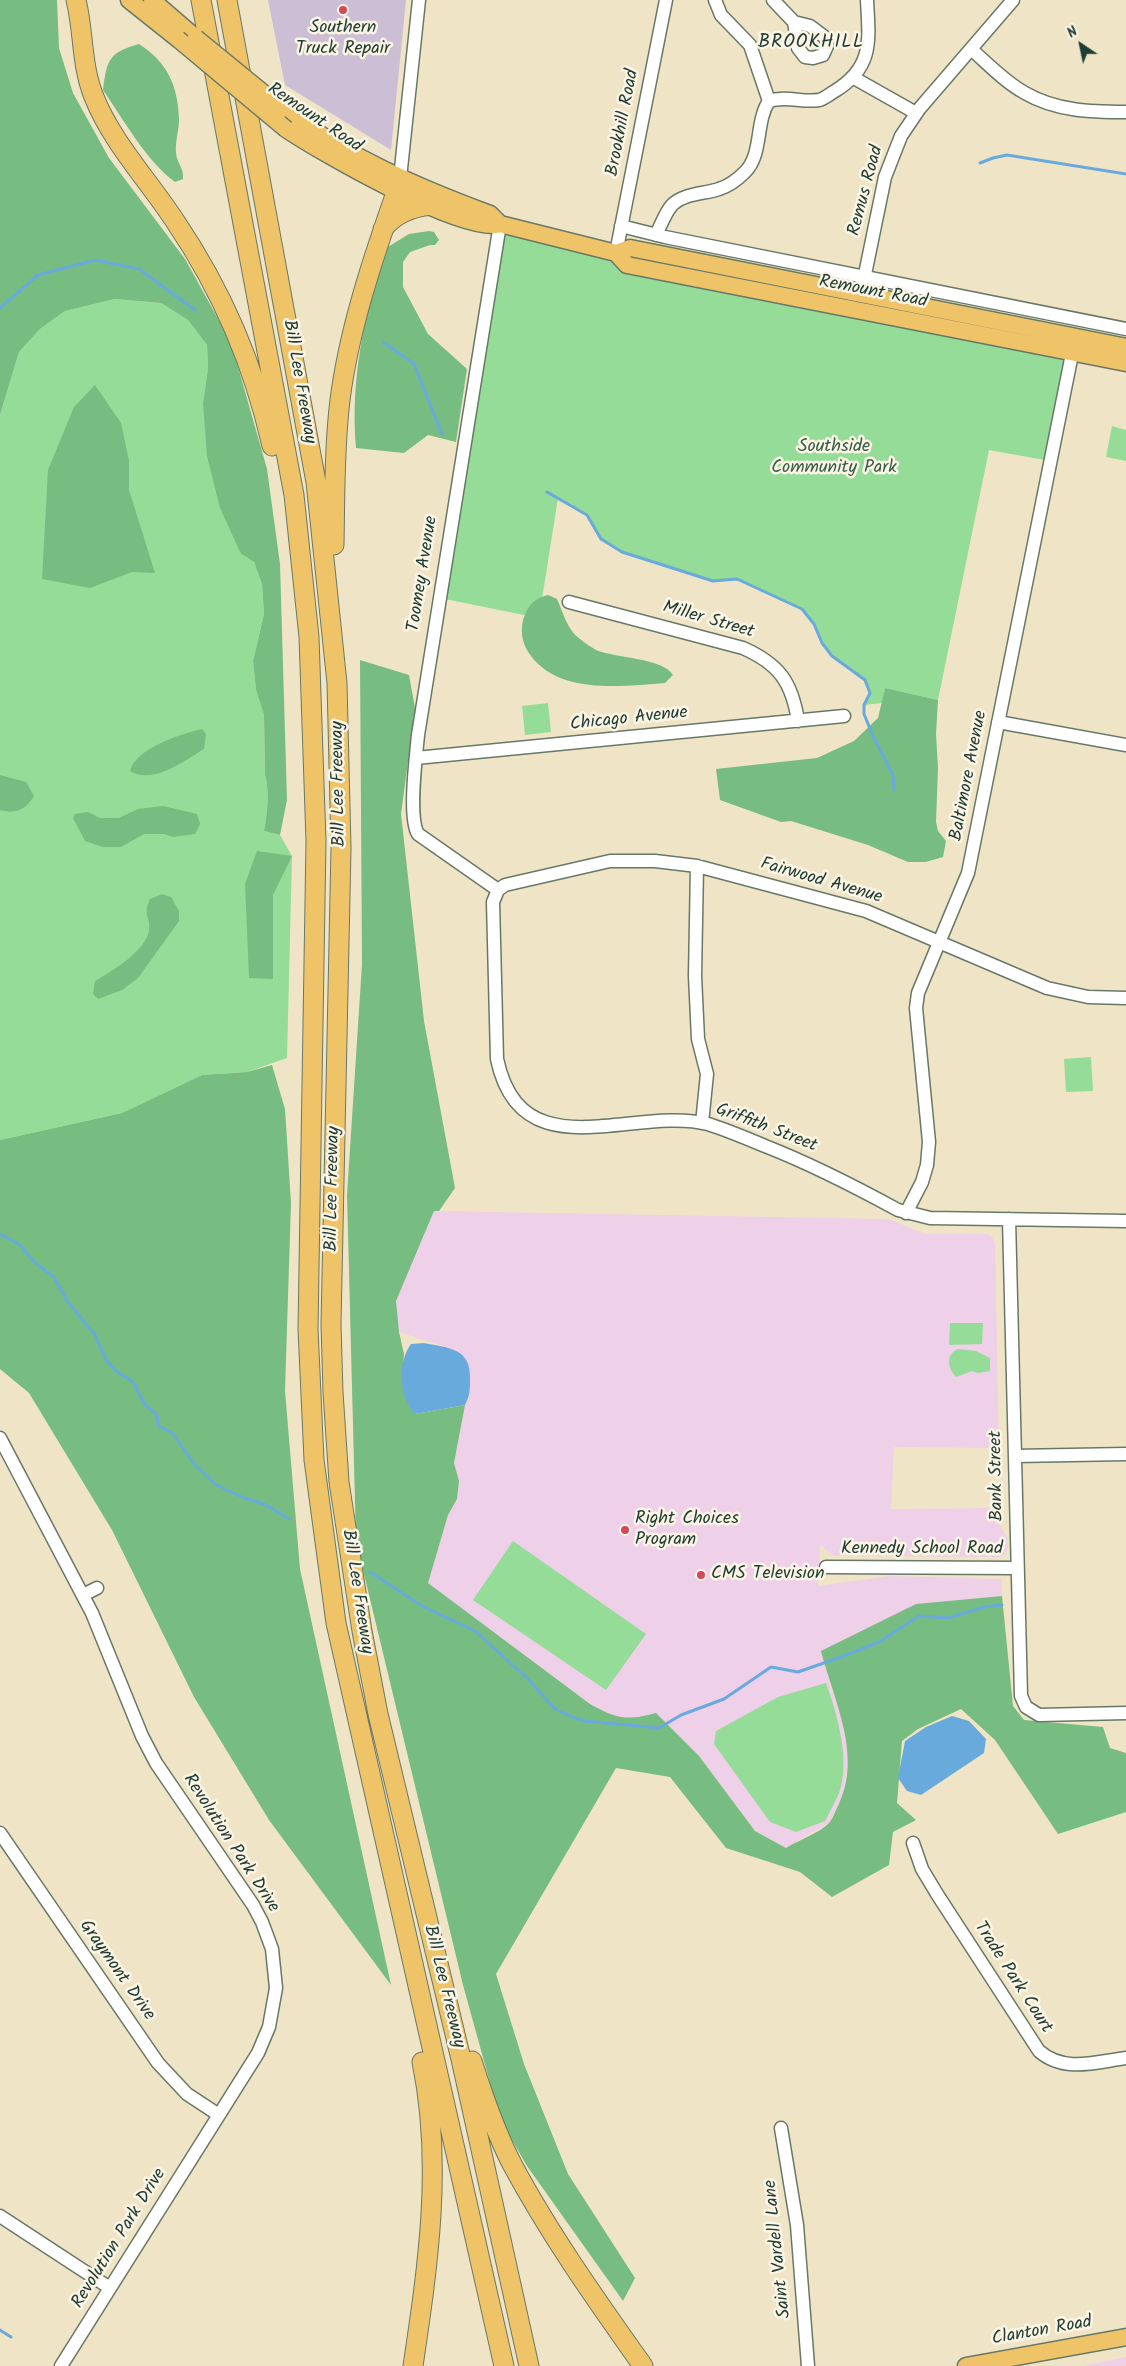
<!DOCTYPE html>
<style>
body{margin:0}
#map{position:relative;width:1126px;height:2366px;overflow:hidden;background:#efe5c6;font-family:Kalam,sans-serif}
canvas{display:block}
.north{position:absolute;left:1056px;top:20px;width:50px;height:50px;-webkit-text-stroke:4px #fcf5e5;paint-order:stroke;rotate:326deg;font-size:14px;font-weight:700;line-height:20px;text-align:center;color:#1f3d34}
.north::after{content:'';display:block;margin:auto;width:18px;height:22px;background:#1f3d34;clip-path:polygon(50% 0,100% 100%,50% 72%,0 100%)}
</style>
<div id="map">
<canvas width="1126" height="2366"></canvas>
<div class="north">N</div>
</div>
<script>
const c = document.querySelector('canvas').getContext('2d');
c.lineJoin = 'round';
function paint(path, color) {
  c.fillStyle = color;
  c.fill(path, 'evenodd');
}
function trace(path, color, width, dash) {
  c.strokeStyle = color;
  c.lineWidth = width;
  c.lineCap = dash ? 'butt' : 'round';
  c.setLineDash(dash || []);
  c.stroke(path);
}
function label(font, color, halo, rows, align = 'center') {
  c.font = font + ' Kalam,sans-serif';
  c.lineWidth = 5;
  c.setLineDash([]);
  c.textBaseline = 'middle';
  c.strokeStyle = halo;
  c.fillStyle = color;
  for (const [text, x, y, turn = 0] of rows) {
    c.save();
    c.translate(x, y);
    c.rotate((+turn || 0) * Math.PI / 180);
    c.textAlign = isNaN(turn) ? turn : align;
    if (halo) c.strokeText(text, 0, 0);
    c.fillText(text, 0, 0);
    c.restore();
  }
}
const built = new Path2D(`
 M434,1211L889,1219L925,1234H987L992,1237L995,1244L999,1448L894,1447L891,1509L1003,1508L1000,1515V1525L1008,1539L1007,1551L1002,1557L834,1556L820,1545L818,1586L890,1576L1002,1579V1596L916,1604L829,1682L840,1710L848,1755L844,1793L829,1823L786,1848L755,1831L699,1756L636,1719L612,1716L590,1704L427,1583L448,1515L457,1499L459,1481L454,1463L465,1405L469,1398L455,1350L399,1332L396,1301Z
 M1126,2357V2366H1083Z`);
const industrial = new Path2D(`
 M268,0H406L391,150L285,85Z`);
const green = new Path2D(`
 M500,224L627,265L1071,354L1050,461L989,450L938,700L885,688L882,703L864,705L870,693L865,680L832,656L822,643L814,624L802,609L737,579L713,581L622,552L601,539L587,515L558,498L539,618L440,598Z
 M115,299L161,303L188,320L207,345L208,368L203,403L241,554L254,562L262,584L264,614L253,661L256,690L264,715L265,775C270,794 267,812 264,831L280,835L292,856L287,1058L247,1072L202,1075L122,1113L0,1140V415L19,352L40,329L65,311Z
 M1112,426L1126,430V461L1106,457Z
 M548,703L551,732L525,735L522,706Z
 M1091,1057L1093,1091L1066,1092L1064,1059Z
 M950,1323H983L982,1344L949,1345Z
 M958,1349L976,1351L990,1358V1371L978,1373L972,1371L956,1377C948,1368 945,1355 958,1349Z
 M513,1541L646,1634L606,1690L473,1600Z
 M826,1683C837,1713 851,1762 839,1793C835,1802 830,1811 825,1821L796,1832L770,1822L714,1744L716,1731L778,1697Z`);
const forest = new Path2D(`
 M0,0H57L59,48L73,93L109,158L185,259L231,342L267,469L280,564L287,800L280,835L264,831C267,812 270,794 265,775L264,715L256,690L253,661L264,614L262,584L254,562L241,554L220,508L207,456L203,403L208,368L207,345L188,320L161,303L115,299L65,311L40,329L19,352L0,415Z
 M139,44C167,62 178,85 179,119C179,130 175,142 176,153C177,164 184,167 183,179L175,182C147,162 123,119 103,90C107,60 108,53 139,44Z
 M429,231L434,232L439,240L435,245H430L410,252L403,262V287L428,334L467,369L456,442L428,435L404,453L356,448C350,377 365,318 383,250L409,234Z
 M95,385L121,423L129,461V490L155,573L132,572L90,588L42,579L48,470L74,407Z
 M548,595L557,599C563,612 567,630 580,639C585,643 591,647 596,650C615,658 663,658 673,675L665,683C623,686 560,695 531,656C523,646 520,633 523,620C528,606 533,599 548,595Z
 M360,660L409,675L415,708L401,814L424,1021L455,1188L439,1211H434L396,1301L399,1332L404,1354L402,1379L415,1414L465,1405L454,1463L459,1481L457,1499L448,1515L428,1583L590,1704C617,1719 626,1721 656,1713L699,1756L755,1831L786,1848C797,1841 821,1832 829,1823C833,1819 835,1811 838,1806C863,1756 834,1701 821,1651L916,1604L1002,1596L1013,1706L1024,1720L1103,1727L1110,1748L1126,1753V1812L1058,1834L995,1740L961,1709L918,1729L902,1741L897,1803L916,1820L893,1832L889,1865L832,1897L800,1872L726,1848L670,1777L616,1768L496,1974L524,2064L568,2174L635,2278L623,2301L527,2166L500,2119L463,1985L356,1541L347,1195L362,964Z
 M885,688L938,700L936,734L938,768L936,822L938,831L946,841L943,857L926,862H908L868,845L791,821L781,822L720,800L716,769L817,758L854,741L878,718Z
 M202,729L206,734L204,749C184,761 153,785 130,771C136,748 181,734 202,729Z
 M0,775L26,782L34,796C25,810 17,814 0,810Z
 M163,806L197,814L200,824L195,834L173,837L164,834H144L121,847H103L85,841L73,818L75,814L88,812L100,818H119L138,809Z
 M257,851L292,856L273,895V979L249,978L245,884Z
 M162,894L171,897L179,911V921L138,978L122,990L98,999L93,994L95,981C111,972 147,950 149,930C151,916 142,916 150,899Z
 M272,1065L285,1109L291,1203L285,1391L300,1569L391,1985L269,1820L194,1697L112,1530L29,1393L0,1369V1140L122,1113L202,1075L247,1072Z`);
const water = new Path2D(`
 M424,1343C449,1348 471,1348 470,1379C470,1389 470,1396 465,1405L415,1414C399,1397 397,1363 411,1344Z
 M952,1716L969,1721L986,1739L984,1753L921,1795L907,1791L898,1778L905,1741L926,1727Z`);
const stream = new Path2D(`
 M980,163L993,158L1007,155L1126,174
 M0,308L38,275L95,260L139,269L195,310
 M383,342L414,364L442,434
 M547,492L587,515L601,539L622,552L713,581L737,579L802,609L814,624L822,643L832,656L865,680L870,693L864,705V714L873,736L893,775L894,790
 M0,1234L19,1244L34,1262L54,1277L67,1301L95,1335L106,1360L116,1371L133,1382L145,1405L157,1415L158,1425L173,1434L195,1465L215,1484L242,1497L266,1505L289,1519
 M370,1572L422,1606L475,1631L528,1679L555,1709L572,1717L585,1721L659,1728L681,1715L724,1699L771,1667L798,1672L841,1657L879,1642L919,1616L948,1618L984,1607L1002,1605
 M0,2330L11,2337`);
const minor = new Path2D(`
 M773,0L794,22L810,26L826,38L827,46L823,55L813,58L805,57L798,48L794,22
 M971,49C988,64 1005,82 1025,93C1056,111 1091,112 1126,112
 M854,78L916,113
 M769,101C786,95 802,103 819,100C824,99 831,93 835,91C874,67 869,40 867,0
 M400,178L419,0
 M621,226L665,237L1126,329
 M656,235C661,225 665,213 672,205C684,193 705,194 719,189C729,186 737,180 745,172C763,154 755,122 769,101L750,45L721,15L715,0
 M616,253L666,0
 M863,284L885,177L901,136L920,108L1013,0
 M569,602L743,648C779,664 792,682 798,721
 M998,722L1126,745
 M416,758L844,716
 M697,866L695,976L698,1039L707,1074L702,1123
 M498,890L418,834C408,817 416,757 418,735L500,224
 M1126,998L1088,997L1047,988L866,911L697,866L655,861H610L505,885L498,890L493,902L497,1059C521,1173 634,1105 708,1124C727,1130 746,1138 765,1146C811,1164 854,1186 898,1210L930,1218L1126,1221
 M906,1213L922,1182L927,1165L929,1142L916,1008L918,993L968,873L1074,344
 M1009,1219L1021,1696L1026,1707L1039,1715L1126,1713
 M0,1438L92,1613L142,1736L156,1763L253,1905L262,1922L272,1949L276,1988L269,2027L258,2053L61,2366
 M1015,1456L1126,1454
 M826,1567L1017,1568
 M83,1595L97,1588
 M0,1833L158,2063L187,2094L219,2115
 M913,1843L922,1869L937,1894L1039,2051C1064,2073 1096,2062 1126,2058
 M781,2128L797,2225L808,2366
 M0,2216L110,2288`);
const major = new Path2D(`
 M129,0L178,39
 M152,0L196,38
 M283,109C346,156 417,187 490,214L500,224
 M286,129C320,152 465,235 500,224L616,253L630,248L1126,347
 M616,253L627,265L1126,363
 M966,2366L1126,2337`);
const highway = new Path2D(`
 M76,0C84,32 81,65 94,97C112,142 148,180 175,221C221,289 254,365 272,446
 M201,0L294,495L309,637L316,841L308,1329L314,1460L336,1623L504,2366
 M227,0L316,482L337,683L341,848L331,1324L333,1392L339,1482L362,1631L378,1714L461,2059L529,2366
 M383,229C395,213 412,207 431,205
 M334,545C335,497 334,449 340,400C349,329 373,258 397,190
 M472,2061C483,2096 495,2131 512,2164C550,2235 597,2301 643,2366
 M413,2366C428,2265 443,2164 422,2062`);
const majorBridge = new Path2D(`
 M196,38L283,109
 M178,39L286,129`);
const markers = [
 [343,10,5,"#d1495b"],
 [625,1530,5,"#d1495b"],
 [701,1575,5,"#d1495b"]
];
const poiNames = [
 ["Southern",343,29,"center"],
 ["Truck Repair",343,50,"center"],
 ["Right Choices",635,1520],
 ["Program",635,1541],
 ["CMS Television",711,1575]
];
const streetNames = [
 ["Remount Road",314,119,34],
 ["Brookhill Road",624,123,-79],
 ["Remus Road",867,191,-75],
 ["Remount Road",873,293,11],
 ["Bill Lee Freeway",298,382,80],
 ["Toomey Avenue",424,574,-81],
 ["Miller Street",708,621,16],
 ["Chicago Avenue",629,720,-6],
 ["Baltimore Avenue",970,776,-79],
 ["Bill Lee Freeway",340,784,-91],
 ["Fairwood Avenue",821,882,16],
 ["Griffith Street",766,1129,21],
 ["Bill Lee Freeway",334,1189,-89],
 ["Bank Street",998,1476,-91],
 ["Kennedy School Road",922,1550],
 ["Bill Lee Freeway",356,1592,81],
 ["Revolution Park Drive",230,1844,57],
 ["Graymont Drive",116,1971,55],
 ["Trade Park Court",1012,1978,57],
 ["Bill Lee Freeway",443,1987,76],
 ["Revolution Park Drive",120,2239,-58],
 ["Saint Vardell Lane",779,2249,-96],
 ["Clanton Road",1042,2332,-10]
];
const parkNames = [
 ["Southside",834,448],
 ["Community Park",834,469]
];
const neighbourhoodNames = [
 ["BROOKHILL",811,44]
];
paint(built, '#eed0e8');
paint(industrial, '#ccbed4');
paint(green, '#94dc97');
paint(forest, '#77bc80');
paint(water, '#69aadd');
trace(stream, '#69aadd', 3);
trace(minor, '#687867', 15);
trace(major, '#687867', 19);
trace(highway, '#687867', 21);
trace(minor, '#fff', 12);
trace(major, '#efc469', 16);
trace(highway, '#efc469', 19);
trace(majorBridge, '#687867', 19, []);
trace(majorBridge, '#efc469', 16);
for (const [x, y, r, color] of markers) {
  const dot = new Path2D();
  dot.arc(x, y, r, 0, 2 * Math.PI);
  c.fillStyle = color;
  c.fill(dot);
  trace(dot, '#fcf5e5', 2);
}
label('18px', '#1f3d34', '#fcf5e5', poiNames, 'left');
label('18px', '#1f3d34', '#fcf5e5', streetNames);
label('18px', '#365d48', '#fcf5e5', parkNames);
c.letterSpacing = '1px';
label('19px', '#1f3d34', '#fcf5e5', neighbourhoodNames);
c.letterSpacing = '0px';
</script>
